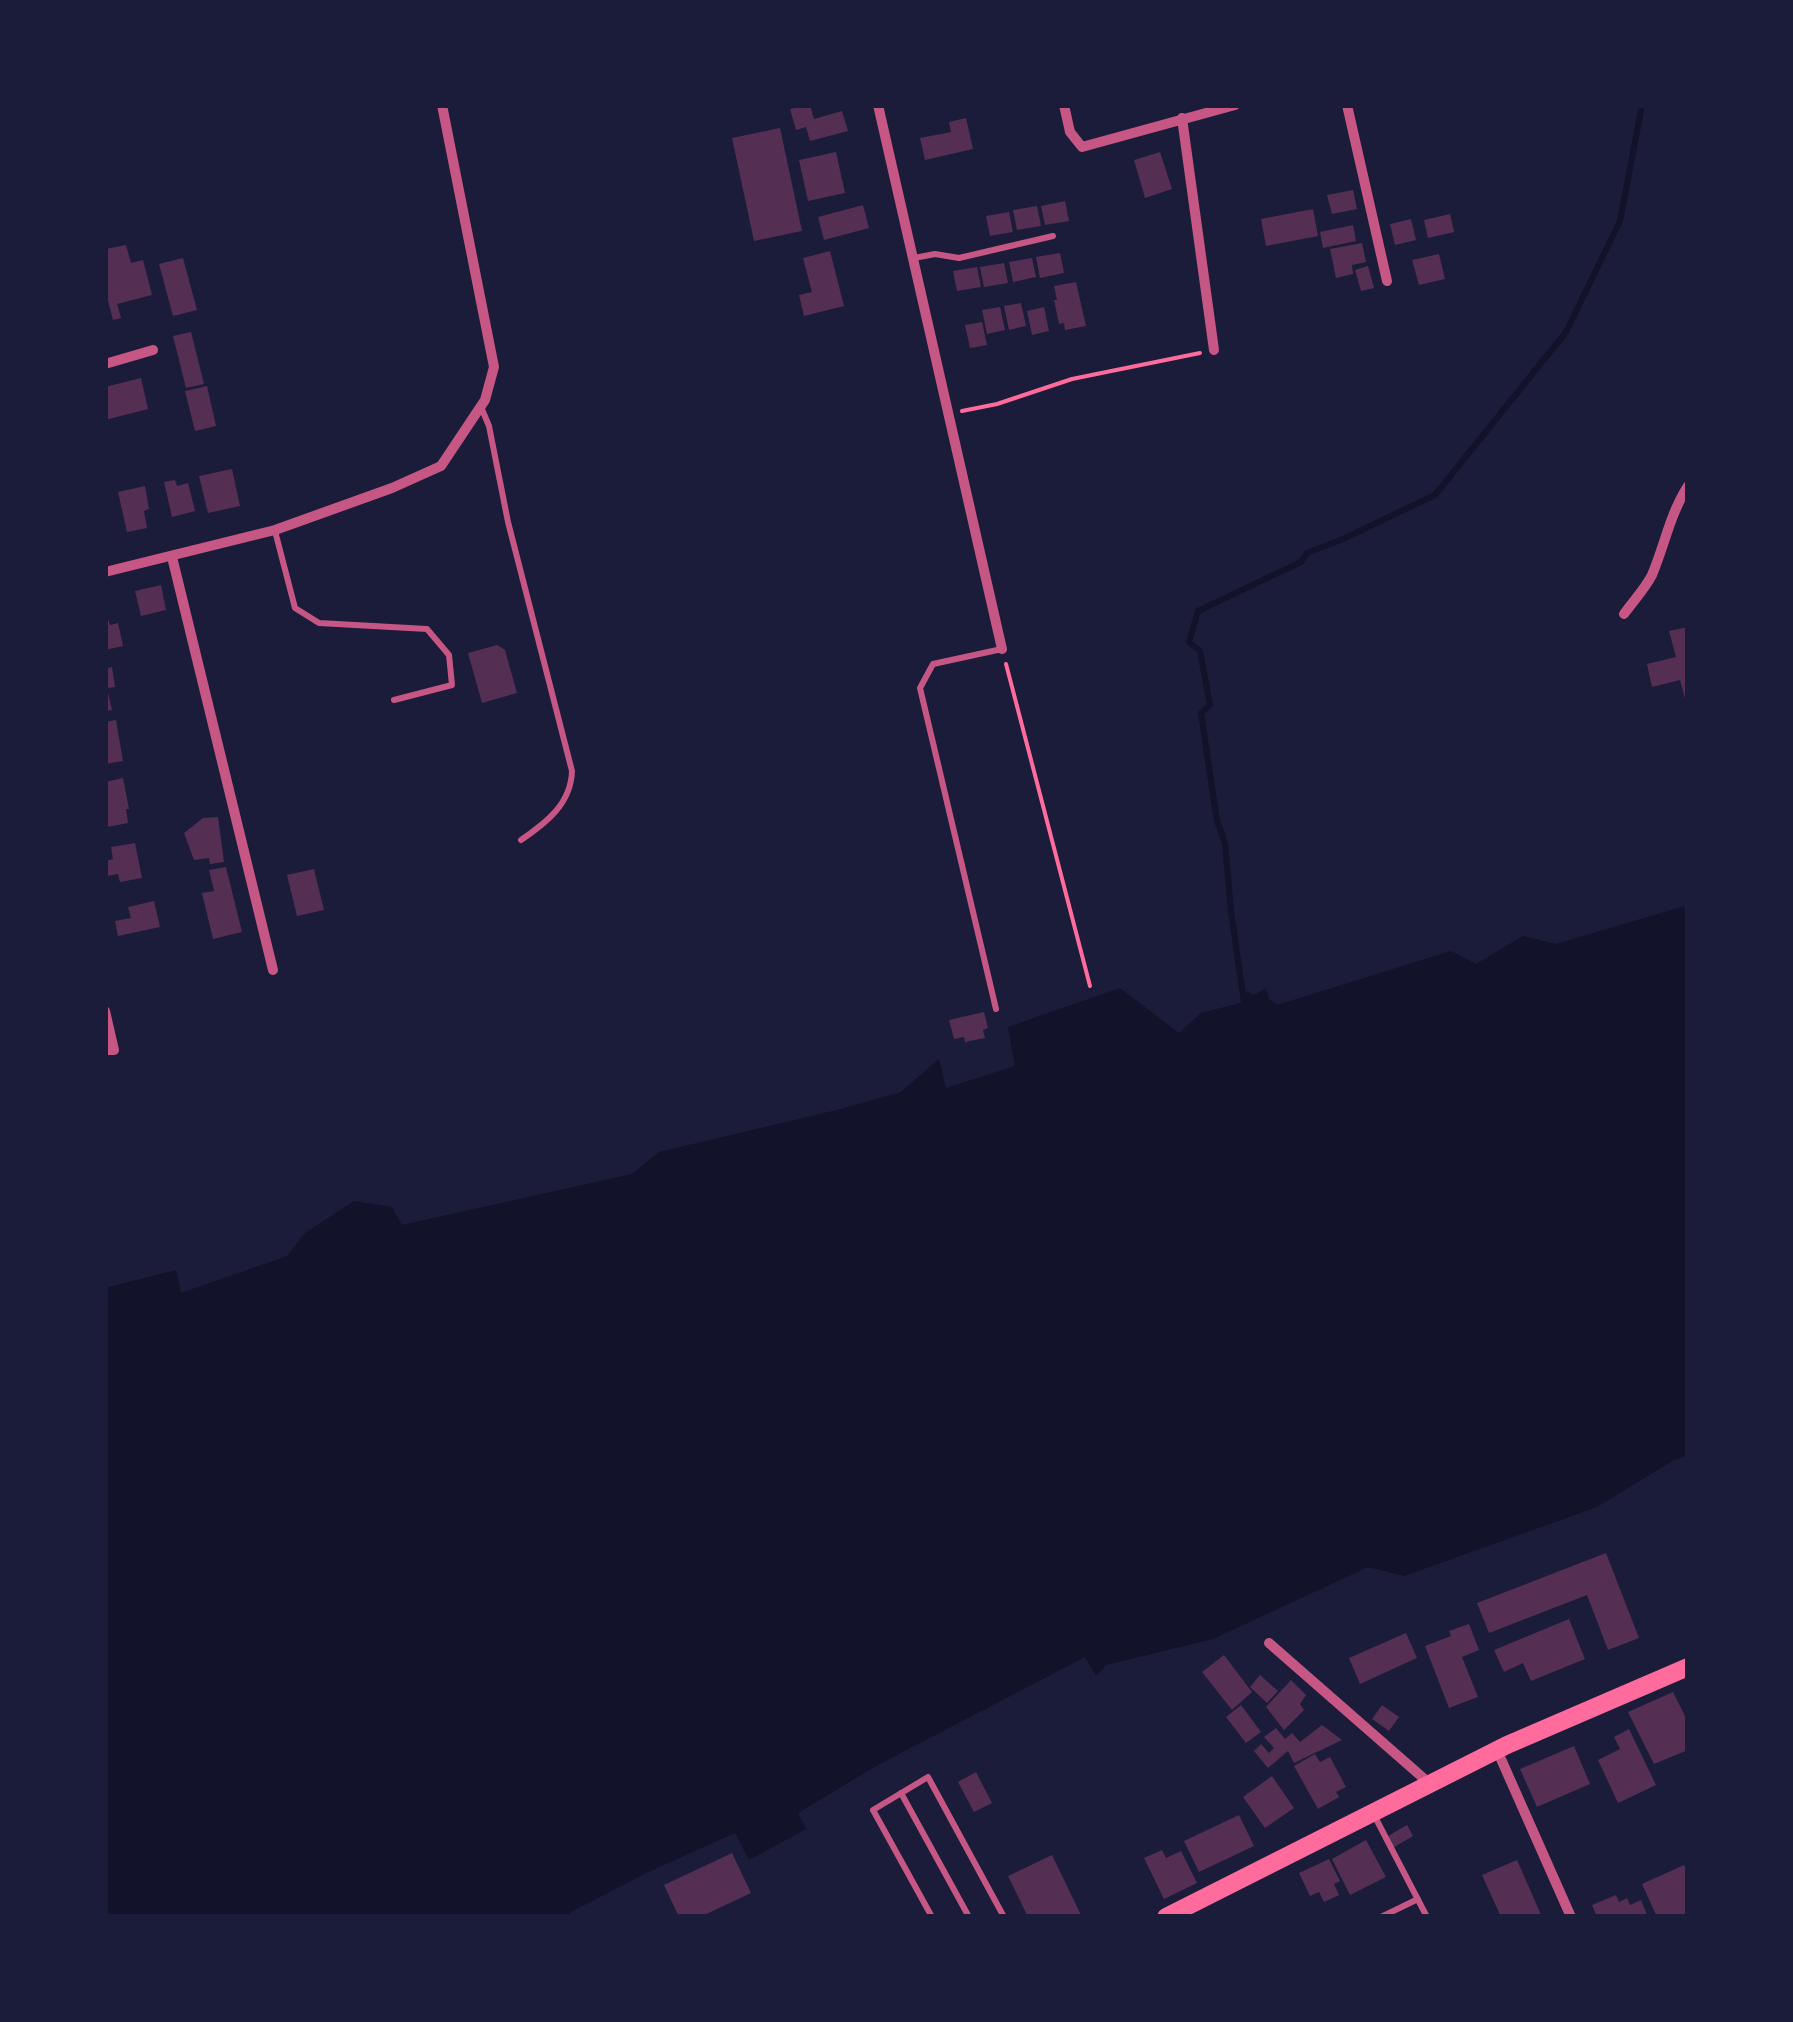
<!DOCTYPE html>
<style>
body{margin:0}
#map{position:relative;width:1793px;height:2022px;overflow:hidden;background:#1b1b3a;font-family:"Exo 2",sans-serif}
canvas{display:block}
.frame{position:absolute;inset:0;border:108px solid #1b1b3a;pointer-events:none}
</style>
<div id="map">
<canvas width="1793" height="2022"></canvas>
<div class="frame"></div>
</div>
<script>
const c = document.querySelector('canvas').getContext('2d');
c.lineJoin = 'round';
function paint(path, color) {
  c.fillStyle = color;
  c.fill(path, 'evenodd');
}
function trace(path, color, width, dash) {
  c.strokeStyle = color;
  c.lineWidth = width;
  c.lineCap = dash ? 'butt' : 'round';
  c.setLineDash(dash || []);
  c.stroke(path);
}
const water = new Path2D(`
 M1688,905V1456L1674,1460L1597,1507L1404,1576L1368,1567L1213,1639L1106,1665L1096,1676L1085,1657L876,1766L798,1813L806,1829L749,1860L735,1833L648,1872L571,1912V1917H105V1288L176,1270L181,1293L287,1256L305,1233L354,1201L392,1207L402,1225L632,1174L659,1152L837,1110L901,1092L939,1059L946,1088L1015,1066L1008,1027L1120,988L1179,1033L1201,1013L1244,1002L1247,991L1254,995L1266,988L1269,999L1277,1005L1451,951L1476,964L1523,936L1556,944Z`);
const stream = new Path2D(`
 M1244,1002L1231,911L1225,843L1217,821L1201,713L1210,705L1200,651L1189,642L1198,611L1301,562L1307,553L1343,539L1435,495L1566,332L1620,221L1642,105`);
const building = new Path2D(`
 M810,105L814,119L842,111L848,131L810,141L806,127L796,130L790,109Z
 M966,118L973,149L925,160L920,138L951,132L949,122Z
 M780,128L802,231L754,241L732,138Z
 M836,152L845,193L808,201L799,160Z
 M1160,152L1172,189L1145,198L1134,160Z
 M1353,190L1357,209L1332,214L1327,195Z
 M1065,201L1069,221L1045,225L1041,206Z
 M863,205L869,228L824,240L818,217Z
 M1037,206L1041,226L1017,230L1013,210Z
 M1313,209L1318,236L1266,246L1261,219Z
 M1009,212L1013,232L990,236L986,216Z
 M1450,214L1454,232L1428,238L1424,220Z
 M1411,219L1416,240L1395,245L1390,224Z
 M1353,225L1356,241L1323,248L1320,232Z
 M1362,243L1366,262L1352,265L1353,274L1336,278L1330,249Z
 M126,245L131,263L143,260L152,295L117,304L121,318L113,320L105,289V255L106,249Z
 M830,251L844,306L804,316L799,295L812,292L803,258Z
 M1060,253L1064,273L1040,278L1036,257Z
 M1439,254L1445,279L1419,285L1412,260Z
 M183,258L197,310L173,316L159,264Z
 M1032,258L1036,277L1013,282L1009,262Z
 M1004,263L1008,283L984,287L980,267Z
 M1368,266L1374,288L1361,291L1355,270Z
 M977,267L981,287L957,291L953,271Z
 M1076,282L1086,326L1065,330L1064,323L1059,324L1054,300H1057L1054,286Z
 M1021,303L1026,326L1009,330L1004,306Z
 M1000,307L1005,330L987,334L982,310Z
 M1044,307L1049,331L1032,335L1027,311Z
 M982,322L987,345L970,348L965,325Z
 M191,332L204,384L186,388L173,336Z
 M141,378L148,409L105,420V387Z
 M207,386L216,426L195,431L185,391Z
 M232,469L240,506L208,513L199,476Z
 M175,480L177,486L188,483L195,511L172,517L164,482Z
 M145,486L149,509L144,511L147,528L127,532L118,492Z
 M161,585L166,610L141,616L135,591Z
 M105,610L110,625L118,623L123,646L105,650Z
 M1688,627V706H1687L1680,680L1652,687L1647,664L1676,657L1669,631Z
 M497,645L505,650L517,693L482,703L468,653Z
 M112,667L115,687L107,688L112,710L105,711V669Z
 M116,720L123,761L105,764V722Z
 M123,778L129,809H126L128,823L107,827L105,782Z
 M218,817L224,862L210,864L209,858L194,860L184,833L203,818Z
 M135,843L142,878L120,882L118,874L107,876L105,861L113,859L111,847Z
 M226,867L242,932L213,939L202,893L214,891L209,870Z
 M314,869L324,910L297,916L287,875Z
 M154,901L160,927L118,936L115,921L131,918L128,907Z
 M984,1012L988,1028L983,1030L985,1038L965,1042L964,1037L954,1039L949,1020Z
 M1606,1553L1639,1638L1608,1650L1587,1595L1489,1633L1477,1603Z
 M1569,1619L1585,1659L1531,1681L1523,1663L1504,1672L1494,1650Z
 M1469,1624L1479,1650L1462,1657L1478,1697L1449,1708L1425,1646L1451,1636L1449,1631Z
 M1406,1633L1417,1658L1360,1684L1349,1658Z
 M1224,1655L1252,1692L1232,1710L1202,1672Z
 M1260,1675L1278,1691L1267,1703L1250,1687Z
 M1291,1680L1306,1695L1300,1704L1304,1710L1284,1730L1266,1707Z
 M1673,1692L1688,1722V1750L1654,1764L1628,1712Z
 M1241,1705L1261,1732L1246,1743L1226,1717Z
 M1382,1705L1399,1717L1389,1731L1372,1719Z
 M1322,1725L1342,1740L1294,1763L1288,1751L1268,1768L1254,1751L1261,1744L1269,1753L1274,1748L1264,1737L1276,1728L1285,1739L1292,1733L1300,1742Z
 M1629,1729L1656,1785L1618,1803L1598,1760L1620,1749L1614,1737Z
 M1574,1746L1590,1784L1537,1807L1520,1769Z
 M1315,1754L1320,1762L1330,1757L1346,1787L1336,1792L1339,1797L1318,1809L1294,1766Z
 M976,1772L992,1803L974,1812L958,1782Z
 M1272,1776L1294,1808L1265,1828L1243,1797Z
 M1239,1815L1254,1846L1199,1872L1184,1841Z
 M1407,1825L1413,1836L1389,1850L1383,1839Z
 M1366,1840L1386,1877L1350,1895L1332,1859Z
 M1162,1850L1166,1858L1181,1851L1197,1883L1164,1899L1144,1858Z
 M732,1853L751,1893L700,1917H679L664,1885Z
 M1052,1855L1082,1917H1028L1008,1876Z
 M1329,1859L1340,1881L1334,1884L1339,1895L1324,1902L1319,1892L1310,1896L1299,1873Z
 M1517,1860L1542,1917H1501L1482,1875Z
 M1684,1865L1688,1873V1912L1677,1917H1657L1642,1884Z
 M1616,1895L1619,1902L1627,1898L1630,1905L1641,1900L1648,1917H1597L1592,1905Z`);
const path = new Path2D(`
 M962,411L997,404L1072,379L1200,353
 M1006,664L1090,986`);
const service = new Path2D(`
 M914,258L935,254L959,258L1053,236
 M481,407L489,426L508,522L572,771C571,804 546,823 521,840
 M275,531L295,608L319,623L427,629L449,655L452,685L394,700
 M996,1009L920,688L933,664L1002,649
 M901,1793L969,1917
 M1373,1813L1427,1917
 M932,1917L873,1810L928,1777L1004,1917
 M1381,1917L1418,1899`);
const minor = new Path2D(`
 M878,105L1002,649
 M1064,105L1070,132L1082,147L1235,105
 M1347,105L1387,281
 M1182,118L1214,350
 M105,364L153,350
 M172,557L273,970
 M105,572L275,530L392,488L441,466L485,400L494,367L442,105
 M1624,614C1633,601 1645,589 1652,575C1665,544 1670,514 1688,486
 M105,1011L114,1050H105
 M1269,1643L1429,1783
 M1497,1750L1571,1917`);
const secondary = new Path2D(`
 M1166,1917L1507,1745L1688,1667`);
paint(water, '#12122b');
trace(stream, '#12122b', 6);
paint(building, '#542f53');
trace(path, '#ff6b9d', 4);
trace(service, '#c65784', 6);
trace(minor, '#c65784', 10);
trace(secondary, '#ff6b9d', 18);
</script>
